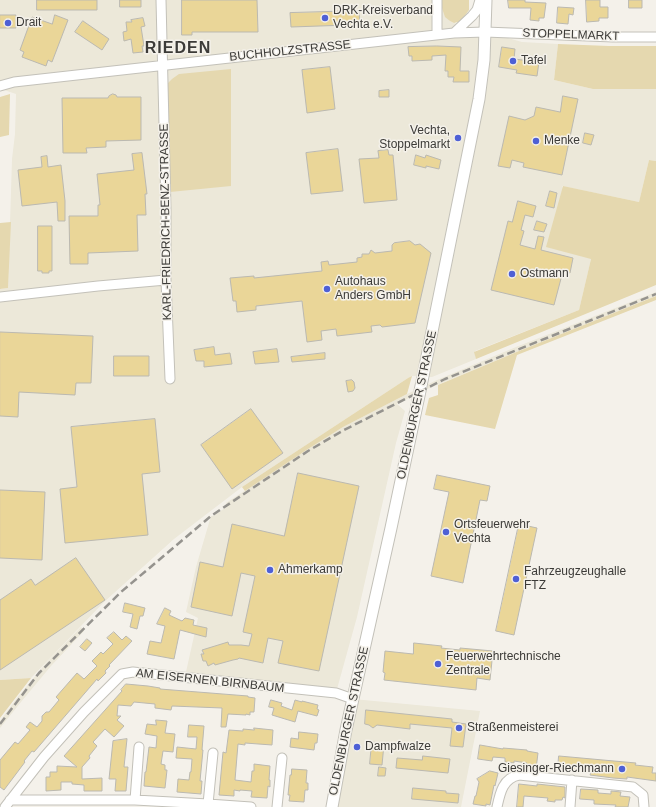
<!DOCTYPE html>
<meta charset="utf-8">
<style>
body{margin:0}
canvas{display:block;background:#f4f1ea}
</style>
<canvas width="656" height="807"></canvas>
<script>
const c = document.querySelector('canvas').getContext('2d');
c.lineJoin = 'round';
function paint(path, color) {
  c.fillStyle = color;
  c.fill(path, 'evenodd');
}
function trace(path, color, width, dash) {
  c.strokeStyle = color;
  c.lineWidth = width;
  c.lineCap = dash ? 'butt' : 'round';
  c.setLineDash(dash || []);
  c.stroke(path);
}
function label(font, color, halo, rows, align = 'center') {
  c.font = font + ' Arial,sans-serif';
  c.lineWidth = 3;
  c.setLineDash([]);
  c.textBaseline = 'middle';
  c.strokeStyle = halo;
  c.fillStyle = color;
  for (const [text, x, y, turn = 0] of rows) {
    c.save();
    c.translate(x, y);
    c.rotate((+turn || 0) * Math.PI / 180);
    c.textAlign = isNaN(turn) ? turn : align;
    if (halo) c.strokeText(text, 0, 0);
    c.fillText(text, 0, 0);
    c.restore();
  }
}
const built = new Path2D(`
 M0,0H442V7L450,21L454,23L522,42L558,44L554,80L593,89H656V161L649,160L639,202L562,186L591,259L579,310L475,351L476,359L432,377L412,376L408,378L242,487L174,539L104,602L31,678L0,680V289L8,288L12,159L15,134L16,94L4,90L0,91Z
 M656,292V296L519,351L425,390L397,404L405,411L396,443L357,617L337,689L186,672L198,618L186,612L196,567L211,516H213L228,506L226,503L308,449L343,427L407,394L437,380L516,347Z
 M81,627L84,631L51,666L21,702L0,728V721L17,698L47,662Z
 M353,699L480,711L461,807H332Z`);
const green = new Path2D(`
 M442,0H469V10L461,21L454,23L450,21L445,17L442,8Z
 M558,44L609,46H656V89H593L554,80Z
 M231,69V186L170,192L167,84L172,79L179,74Z
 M10,94L9,135L0,137V97Z
 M649,160L656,161V285L476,359L474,352L579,310L591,259L546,247L563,186L639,202Z
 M11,222L8,288L0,289V223Z
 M656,296V300L517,355L495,429L425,415L429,398L438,395V385L519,351Z
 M412,376L407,394L343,427L308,449L245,491L242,487L408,378Z
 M31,678L0,718V680Z`);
const building = new Path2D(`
 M37,0H97V10H37Z
 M120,0H141V7H120Z
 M182,0H257L258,32H192V35H182Z
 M508,0H525V2L546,3L544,18H539V21L530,20L531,8H509Z
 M586,0H600V7H608V18H599V21L587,22Z
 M629,0H642V8H629Z
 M558,7L574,8L573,15L569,14L568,24L557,23Z
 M359,11L360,27L348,28V25L291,27L290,13Z
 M0,15H16V28H0Z
 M55,15L68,20L52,62L48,60L46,66L22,57L24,52L20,50L32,17L52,24Z
 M143,18L145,26L141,27L144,46H142L143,52L133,53L131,39L124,41L123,32L127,31L126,22H132L131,20Z
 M83,21L109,39L102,50L75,32Z
 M437,46L461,47L460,71H469V82H453L454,77H448V71H445L446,55L432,56V60L412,61V56H409L408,47Z
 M502,47L515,49L514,59L539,62L537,76L516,73L517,70L499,67Z
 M330,67L335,109L307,113L302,70Z
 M389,90V97H379V91Z
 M113,94L116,95L117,97H141V140L106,141V147L86,148L87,153H63L62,98H108L109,96Z
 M563,96L578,99L562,175L523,167L524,163L512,160L510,168L498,166L509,116L525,120L534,116L536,107L560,112Z
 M585,133L594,135L591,145L583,143Z
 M338,149L343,191L311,194L306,153Z
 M388,150L389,155H393L397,200L364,203L359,159L379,158L378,151Z
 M142,153L147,194H145L146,215H137L138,251L88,253V264H70L69,216H98V205H100L97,174L134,170L132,154Z
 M416,155L425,158L426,155L441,160L439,169L426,166V168L414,165Z
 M47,156L48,167L61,165L65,201V221H58L57,202L22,206L18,170L42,167L41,157Z
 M550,191L557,193L554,208L546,206Z
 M518,201L536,206L533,217L525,215L521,230L524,231L520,245L535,249L538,236L544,237L541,250L573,258L570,273L563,271L554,305L491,290L508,221L512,222Z
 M537,221L547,224L544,232L534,230Z
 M38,226H52V271H49V273H42V271H38Z
 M410,241L415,245L420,244L431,253L415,323L382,327L380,325L371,326L372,332L337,336L336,329L321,331L322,340L307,342L302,301L256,306V310L237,312L236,301H233L230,278L254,276V278L322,271L321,262L328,261L329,265L357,262V258L362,257V254H369L371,250L375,253L392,251V245L394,243Z
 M0,332L93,336L91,383H76L75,395L19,392L18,417L0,416Z
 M214,347L215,355L230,353L232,364L204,367V361H196L194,350Z
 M277,349L279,362L255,364L253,352Z
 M325,353V359L292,362L291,357Z
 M114,356H149V376H114Z
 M352,380L354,382L355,388L353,391L348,392L346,381Z
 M251,409L283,453L232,489L201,445Z
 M155,419L160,472L142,474L148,535L65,543L60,489L77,487L71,427Z
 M298,473L359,486L319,671L278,663L283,641L268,638L263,663L239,658L238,659L233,660L215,665L214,663L208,666L206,661H203L201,654H204L202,650L228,642L229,645H241L249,646L252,634L243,632L255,576L241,573L232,616L191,607L200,562L223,567L232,524L284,536Z
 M437,475L490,486L487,501L480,500L463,583L431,576L449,492L434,489Z
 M0,490L45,492L42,560L0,558Z
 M519,524L537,528L514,635L496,631Z
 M76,558L105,600L0,670V600L31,579L35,585Z
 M125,603L145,608L143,616H140L137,629L130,627L133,614L123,612Z
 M165,608L171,611L169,615L182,621L185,618L194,620L193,625L207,628L206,637L180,630L174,659L147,654L150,641L161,643L165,626L157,624Z
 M114,632L122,640L126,636L132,641L109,665L110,666L105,671L106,673L98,681L97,679L34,752L32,751L24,761L25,762L4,790L0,787V760L15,742L18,744L30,730L26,727L30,722L37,727L42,721V716L46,712H49L59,700L56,697L77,673L84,679L97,666L92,661L101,652L103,654L113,644L107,638Z
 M87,639L92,643L85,651L80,647Z
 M414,643L442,646L441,648L460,650V648L493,651L490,680L477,678L476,690L384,680L385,673L383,672L385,651L413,654Z
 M126,684L148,686L160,688V689L248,696V697L255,698L254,712H250V715L246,714V715L228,714L226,727H221L222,708L172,706L171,710L155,708V704L134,702L131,706L118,705L117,716H121L117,720L124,726L114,737L105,729L93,742L97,746L89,756L90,758L82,767V779L102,778V791H84V785L72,784V782H61V790L46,791V777H50V772H57V766L77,767L64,756L122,691L121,690Z
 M271,700L282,703L281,706L292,710L295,700L302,702V701L318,705L317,709L319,710L317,716L298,711L295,722L272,715L274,708L269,707Z
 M366,710L452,719V722L466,724L463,747L450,746L452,728L410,724V729L377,725L373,728L369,725L365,724Z
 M156,720L167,721L165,733L175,734L173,752L163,751L161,764L165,765V770H167L165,788L144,786L145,772H146L149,747L156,748L157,736L145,734L147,724L156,725Z
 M189,725L204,726L202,750H203L200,781H202L201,794L177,792L178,779L189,780L190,772H191L192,759L176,758L177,747L196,749L197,737H188Z
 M254,728L273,730L272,745L245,743V745L238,744L235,780L251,782L252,771H254V764L270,766L269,780H270V787L268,786L267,798L251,797L252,791L240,790V791L234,790V796L219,795L223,752L226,753L229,730L243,731V729L254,730Z
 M299,732L318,734L317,743H315L314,750L290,747L291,738L298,739Z
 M127,739L124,767H128L126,791H115L116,779H109L113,741Z
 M372,742L384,744L382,765L370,764Z
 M480,745L503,749V748L527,750V751L538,753L536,769L526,768L527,763L514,761V763L505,762V758L493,757L492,761L478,759Z
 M423,756L450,759L448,773L396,768L397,758L422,760Z
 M559,756L636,763L635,765L653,767L652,773H656V781L627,777V779L613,778L590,775L591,772L558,768Z
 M379,767L386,768L385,776H378Z
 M292,769L307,770L306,783H308V790H305L304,802L289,801L290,795H288L290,775H291Z
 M490,771L498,773L495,786L494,785L490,805L486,804V806L473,804L475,796H476L479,782L477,779Z
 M519,784L537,786V784L565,787V798L563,797L562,800H555V802L547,801L548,798L524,796L523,807H517Z
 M413,788L446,791V793L459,794L458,803L412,799Z
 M581,789L598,790V793L611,794V791L621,792L620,796L630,797L628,807H615L616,805L594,804V800L580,799Z`);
const minor = new Path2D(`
 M161,0L166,209V280L170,379
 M437,0V34
 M454,33L472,16L477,10L480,0
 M0,86L14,82L454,33L485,32L613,37H656
 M0,297L98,286L166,280
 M10,800H135L208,804L251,807
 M135,800L139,747
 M208,804L213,753
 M5,807L44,757L84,712L122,674L133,672L336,693L353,699
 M277,807L282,758
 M497,807C500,793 503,778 519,775L633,787L643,795L644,807
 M570,807L572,780`);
const major = new Path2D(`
 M332,807L346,730L391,528L420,391L479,99L484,60L486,0`);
const rail = new Path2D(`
 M0,724L39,673L121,592L211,516L308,451L344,430L445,379L656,294`);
const markers = [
 [325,18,4,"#4e60d5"],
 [8,23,4,"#4e60d5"],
 [513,61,4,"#4e60d5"],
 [458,138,4,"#4e60d5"],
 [536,141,4,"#4e60d5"],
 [512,274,4,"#4e60d5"],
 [327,289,4,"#4e60d5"],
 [446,532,4,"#4e60d5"],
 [270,570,4,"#4e60d5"],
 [516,579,4,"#4e60d5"],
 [438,664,4,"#4e60d5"],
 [459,728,4,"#4e60d5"],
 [357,747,4,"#4e60d5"],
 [622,769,4,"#4e60d5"]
];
const poiNames = [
 ["DRK-Kreisverband",333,11],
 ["Vechta e.V.",333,25],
 ["Drait",16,23],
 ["Tafel",521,61],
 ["Vechta,",450,131,"right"],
 ["Stoppelmarkt",450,145,"right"],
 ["Menke",544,141],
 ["Ostmann",520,274],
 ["Autohaus",335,282],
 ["Anders GmbH",335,296],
 ["Ortsfeuerwehr",454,525],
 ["Vechta",454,539],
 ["Ahmerkamp",278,570],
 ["Fahrzeugzeughalle",524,572],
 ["FTZ",524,586],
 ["Feuerwehrtechnische",446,657],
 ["Zentrale",446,671],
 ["Straßenmeisterei",467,728],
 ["Dampfwalze",365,747],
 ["Giesinger-Riechmann",614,769,"right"]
];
const streetNames = [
 ["STOPPELMARKT",571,35,2],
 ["BUCHHOLZSTRASSE",290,51,-6],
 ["KARL-FRIEDRICH-BENZ-STRASSE",166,222,-91],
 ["OLDENBURGER STRASSE",417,405,-78],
 ["AM EISERNEN BIRNBAUM",210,681,6],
 ["OLDENBURGER STRASSE",349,721,-78]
];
const districtNames = [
 ["RIEDEN",178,49]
];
paint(built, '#ece8d9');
paint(green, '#e5d8af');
paint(building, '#ead698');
trace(building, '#bbb9b1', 1);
trace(minor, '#c3c1b9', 11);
trace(major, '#c3c1b9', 13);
trace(minor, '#fff', 9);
trace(major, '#fff', 11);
trace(rail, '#95938e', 2.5, [8, 4]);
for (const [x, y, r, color] of markers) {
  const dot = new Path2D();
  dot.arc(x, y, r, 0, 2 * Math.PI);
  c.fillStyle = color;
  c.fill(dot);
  trace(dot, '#f4f1ea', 1.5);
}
label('12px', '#3c3b38', '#f4f1ea', poiNames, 'left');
label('12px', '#3c3b38', '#f4f1ea', streetNames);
c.letterSpacing = '1px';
label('bold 16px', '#3c3b38', '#f4f1ea', districtNames);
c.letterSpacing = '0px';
</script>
